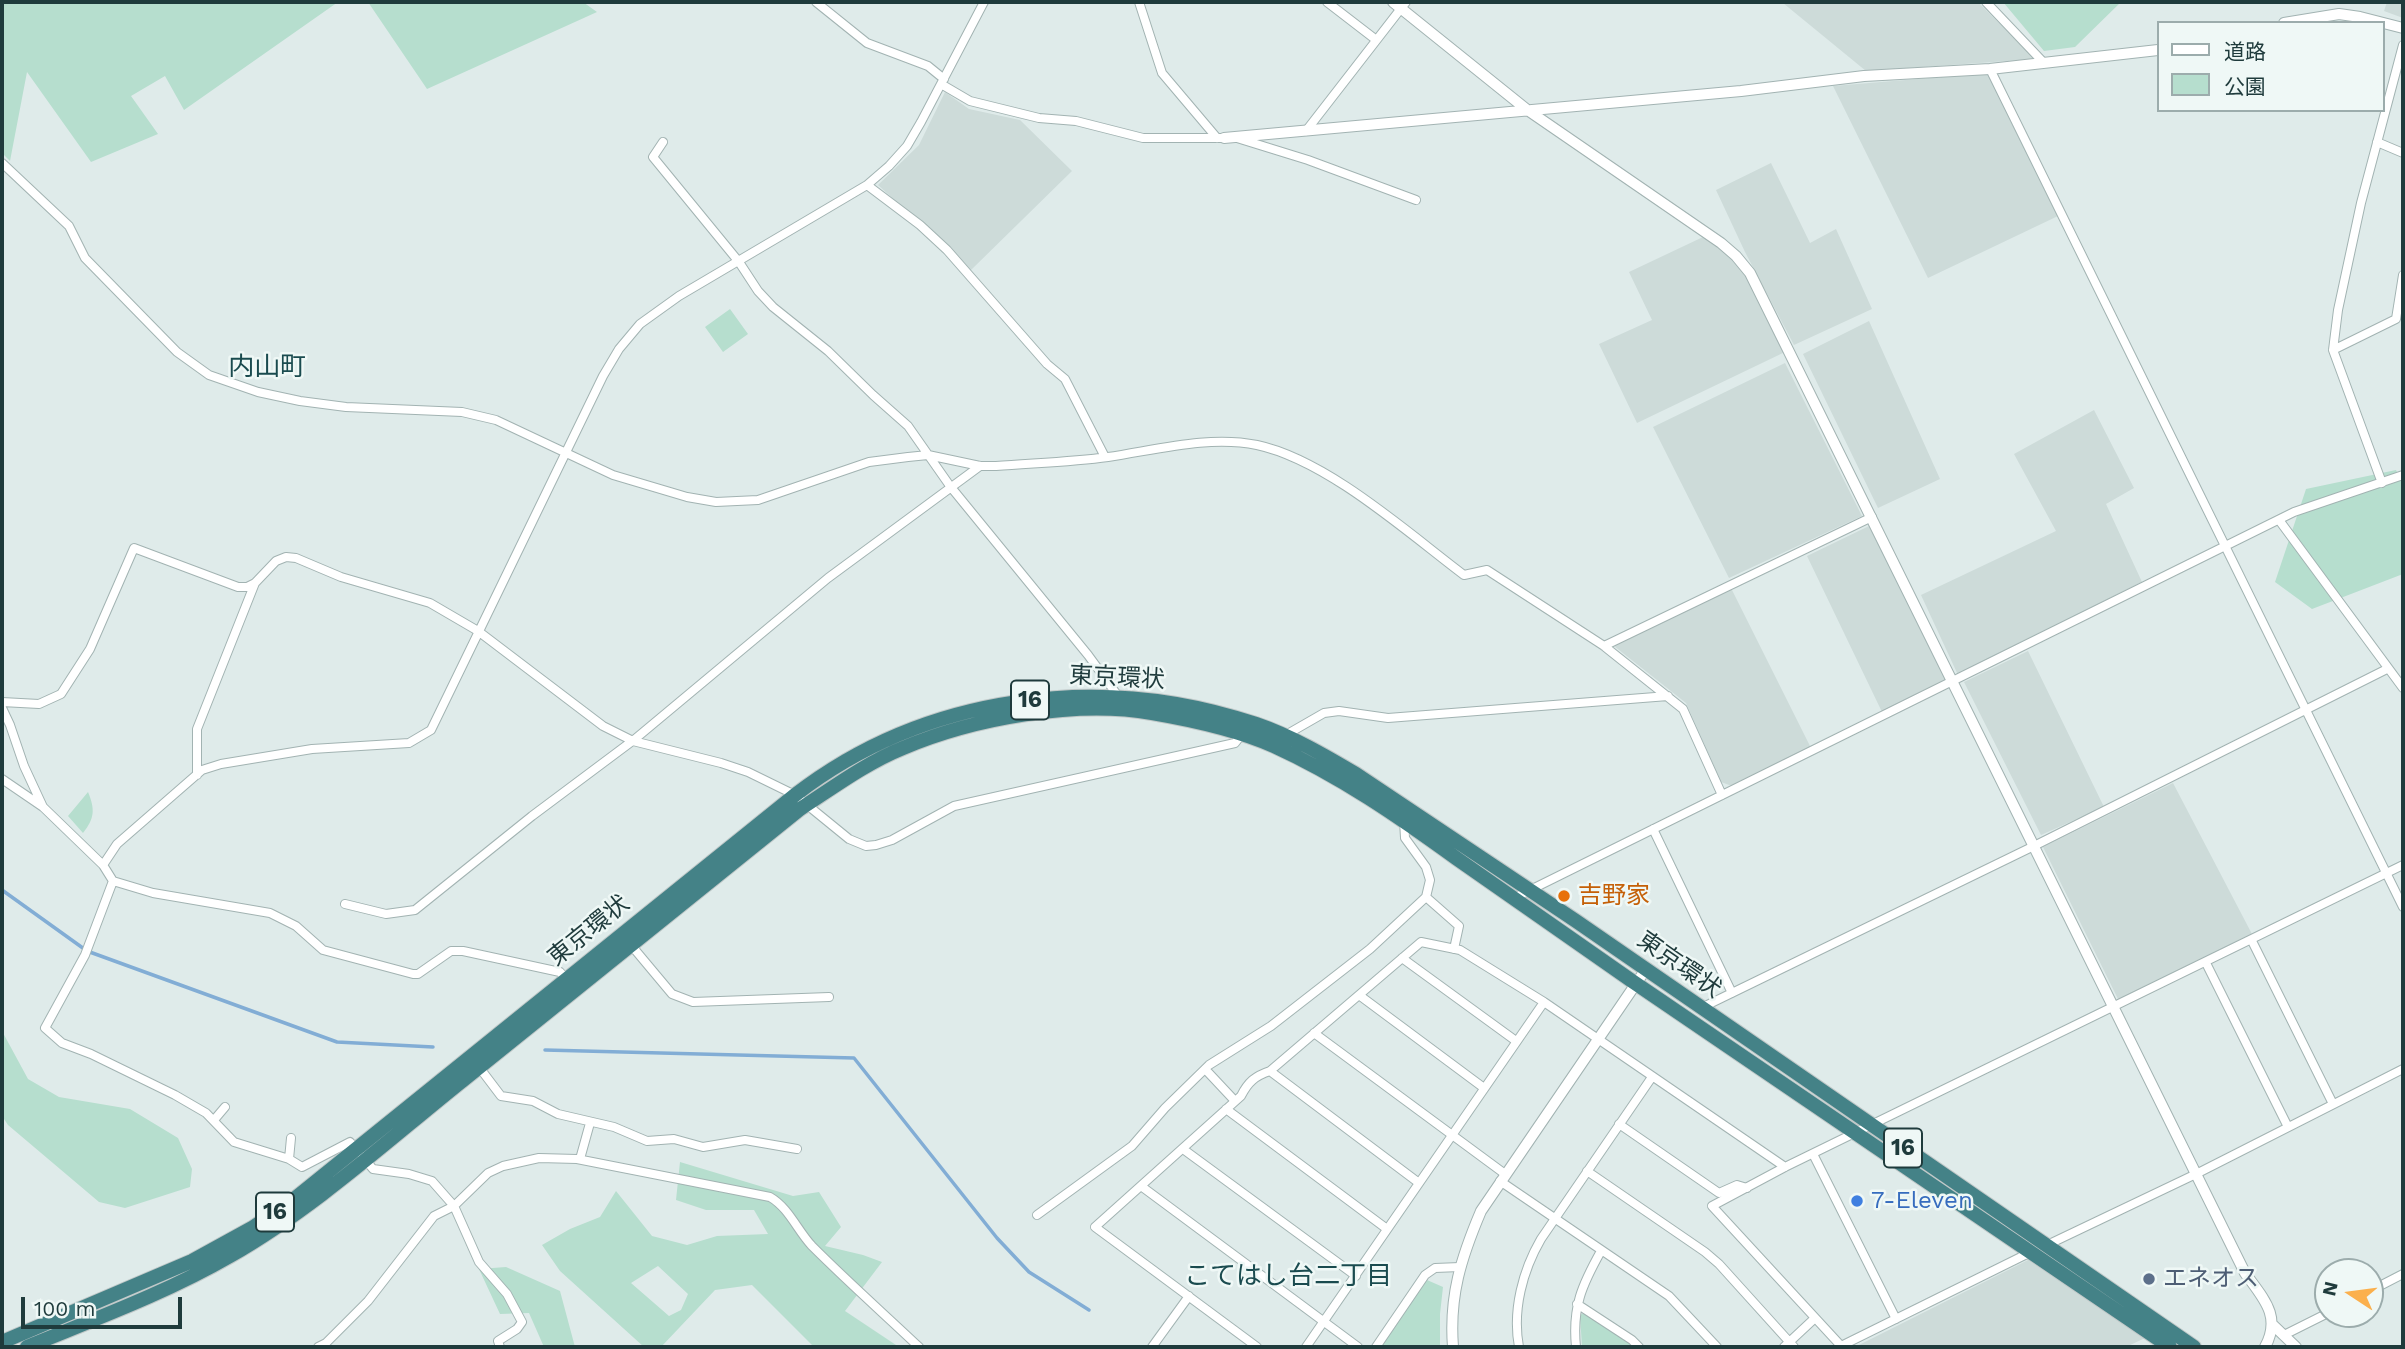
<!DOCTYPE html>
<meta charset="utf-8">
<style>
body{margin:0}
#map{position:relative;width:2405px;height:1349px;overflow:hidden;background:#dfebea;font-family:"Work Sans","Noto Sans JP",sans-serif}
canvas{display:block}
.frame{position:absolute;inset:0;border:4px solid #1f3b3c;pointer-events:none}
.legend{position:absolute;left:2157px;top:21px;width:228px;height:91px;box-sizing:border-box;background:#eff8f6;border:2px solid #9cacac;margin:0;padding:9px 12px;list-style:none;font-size:21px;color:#1f3b3c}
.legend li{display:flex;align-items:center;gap:14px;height:35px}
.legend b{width:35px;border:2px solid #9cacac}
.north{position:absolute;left:2314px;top:1258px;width:70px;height:70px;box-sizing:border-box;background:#eff8f6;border:2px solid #9cacac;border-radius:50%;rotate:283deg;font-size:19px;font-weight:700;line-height:28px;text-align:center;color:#1f3b3c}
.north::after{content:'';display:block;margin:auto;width:24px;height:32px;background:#fbb04d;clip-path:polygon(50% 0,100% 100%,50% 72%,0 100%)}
.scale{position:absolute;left:21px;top:1297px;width:161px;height:32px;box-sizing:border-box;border:4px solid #1f3b3c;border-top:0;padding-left:9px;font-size:21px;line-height:24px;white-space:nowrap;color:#1f3b3c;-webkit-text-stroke:5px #eff8f6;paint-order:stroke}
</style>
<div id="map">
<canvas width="2405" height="1349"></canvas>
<div class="frame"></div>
<ul class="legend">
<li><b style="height:9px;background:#fff"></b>道路</li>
<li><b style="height:19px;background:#b6dece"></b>公園</li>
</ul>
<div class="north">N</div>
<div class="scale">100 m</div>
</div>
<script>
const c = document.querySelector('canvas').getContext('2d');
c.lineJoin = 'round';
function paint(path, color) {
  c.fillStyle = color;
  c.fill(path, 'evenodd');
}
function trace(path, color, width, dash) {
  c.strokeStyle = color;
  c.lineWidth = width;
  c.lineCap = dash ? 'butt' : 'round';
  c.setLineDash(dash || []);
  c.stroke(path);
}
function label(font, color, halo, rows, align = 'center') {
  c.font = font + ' "Work Sans","Noto Sans JP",sans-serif';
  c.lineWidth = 5;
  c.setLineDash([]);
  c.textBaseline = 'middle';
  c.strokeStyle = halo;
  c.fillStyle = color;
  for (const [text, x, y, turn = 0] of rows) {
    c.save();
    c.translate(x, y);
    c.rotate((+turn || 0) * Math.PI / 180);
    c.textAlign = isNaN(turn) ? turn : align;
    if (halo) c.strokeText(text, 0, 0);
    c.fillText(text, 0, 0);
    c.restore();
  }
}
const built = new Path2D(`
 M1785,2H1978L2035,59L1866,71L1783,3Z
 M2387,2H2403V18L2384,11Z
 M1990,73L2058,216L1928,278L1833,86Z
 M945,92L969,109L1020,120L1072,171L971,270L878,185L919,145Z
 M1771,163L1810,243L1836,229L1872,309L1794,345L1745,252L1716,190Z
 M1703,237L1730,256L1746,276L1785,352L1637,423L1599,344L1652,320L1629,272Z
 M1869,321L1940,479L1878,508L1803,354Z
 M1785,363L1862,516L1729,578L1653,427Z
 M2094,410L2134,488L2106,504L2142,582L1958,675L1921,595L2056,531L2014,454Z
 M1869,526L1948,681L1882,712L1807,556Z
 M1731,588L1811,748L1732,786L1721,782L1686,703L1614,646Z
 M2028,651L2104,807L2041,835L1964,682Z
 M2173,783L2253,936L2119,1001L2043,847Z
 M2028,1260L2145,1338L2126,1347L1857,1346Z`);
const green = new Path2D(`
 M2,2H338L184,110L165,76L131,96L158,134L91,162L27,72L10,161L2,153Z
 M368,2H583L597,12L427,89Z
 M2003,2H2121L2075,47L2044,51Z
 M730,309L748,334L723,352L705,327Z
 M2396,470L2403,484V574L2312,609L2275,582L2306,489Z
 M88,792C95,809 95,818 83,833L68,816Z
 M2,1031L28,1079L59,1097L130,1109L178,1138L192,1169L190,1187L125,1208L99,1202L8,1125L2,1116Z
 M680,1162L793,1196L819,1192L841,1227L825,1246L863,1255L882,1262L845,1311L899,1347H814L752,1285L715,1290L661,1347H644L560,1271L542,1245L570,1229L600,1217L616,1191L652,1236L687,1245L717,1236L768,1234L754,1210H706L676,1200ZM658,1266L688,1294L681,1310L669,1316L631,1283Z
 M506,1267L560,1291L575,1347H544L529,1313L500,1314L479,1269Z
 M1427,1280L1443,1287L1440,1314V1347H1380Z
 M1586,1312L1632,1344L1635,1347H1582L1580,1315Z`);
const stream = new Path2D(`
 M2,890L87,951L337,1042L433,1047
 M545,1050L854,1058L997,1238L1029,1272L1089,1310`);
const minor = new Path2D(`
 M816,2L867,43L928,66L944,79
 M1139,2L1162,73L1217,138
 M1327,2L1375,39
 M1986,2L2044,63
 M1990,69L2403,907
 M941,84L970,101L1039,118L1076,121L1143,138H1224
 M1306,131L1406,2
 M1237,138L1308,160L1416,200
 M663,142L653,157L739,262L758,291L773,307L828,351L873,395L908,426L950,486L1088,655L1118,696
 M2377,142L2403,153
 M2,163L69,226L85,258L177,352L209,375L258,392L300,401L346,407L462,412L496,420L613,475L687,497L716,502L758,500L869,462L908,457L928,455L980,466H996C1034,463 1072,462 1108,457C1156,450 1209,435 1257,445C1327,460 1407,532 1464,575L1487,570L1604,646L1683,709L1722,795
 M867,185L920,225L947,250L1047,364L1065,379L1105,457
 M2333,350L2396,319L2403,275
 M2382,483L2333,350L2338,310L2361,203L2403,45
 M2279,520L2403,688
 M1604,646L1872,517
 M2,702L39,704L61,694L90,649L134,548L238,587H247L255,583L276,561L286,557L296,558L341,577L430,603L478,631L603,726L633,741L721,763L748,772L795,795L849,839L866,846L876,845L892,840L954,806L1235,743L1242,734
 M2,708L10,725L24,766L43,807
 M1284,736L1324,713L1339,711L1388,718L1668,696
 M197,775V729L255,583
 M2,779L43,807L103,865L113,881L153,893L270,913L296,926L323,950L413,974H418L451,951H463L560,972L569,982
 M1653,829L1732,993
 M103,865L117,844L202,770L221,764L312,749L409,743L431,730L603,376L619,349L640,324L679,296L867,185L889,166L907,146L921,122L984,2
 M113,881L85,955L45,1028L62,1043L91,1054L175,1095L206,1113L234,1142L289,1159
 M1426,897L1459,926L1454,949
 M1514,898L2294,512L2403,475
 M345,904L386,914L415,910L532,816L635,739L828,578L980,466
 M2252,941L2333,1104
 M631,945L672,994L693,1002L829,997
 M1402,958L1516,1041
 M2206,963L2288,1127
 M1359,995L1484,1088
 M1701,1008L2034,846L2387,669
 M1314,1033L1505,1174
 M479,1067L501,1096L533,1101L558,1114L614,1127L647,1141L674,1139L703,1147L745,1140L797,1149
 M1205,1069L1235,1101
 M1270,1071L1419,1183
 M1226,1109L1387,1229
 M214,1120L225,1107
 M1619,1124L1719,1193L1737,1185L1747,1188
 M291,1138L289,1159L302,1167L350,1142L373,1169L409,1174L432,1181L454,1206L479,1262L507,1294L522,1322L517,1329L498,1341L500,1347
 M1183,1149L1356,1276
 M1813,1154L1896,1319
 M580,1159L590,1123
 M1587,1171L1705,1252L1719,1264L1794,1347
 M1500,1181L1669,1296L1717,1347
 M1141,1186L1358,1347
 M1037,1215L1132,1146L1165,1108L1209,1065L1271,1026L1370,949L1426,897L1430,880L1426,867L1405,838L1404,821
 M2045,1246L2196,1174L2403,1069
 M2370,1291L2403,1274
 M1577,1304L1632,1340L1639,1347
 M2284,1335L2328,1313
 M1841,1346L2033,1251
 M318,1347L326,1343L368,1301L434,1216L454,1206L488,1173L503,1166L539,1158L577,1159L770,1197C789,1208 797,1230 812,1246C847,1281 883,1313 919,1347
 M1152,1347L1189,1296
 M1257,1347L1095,1227L1241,1096C1248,1082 1255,1076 1270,1071L1421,942L1460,950L1544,1002L1785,1167
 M1306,1347L1544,1002
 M1376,1347L1425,1275L1435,1268L1460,1267
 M1519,1347C1512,1310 1523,1270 1541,1239L1652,1077
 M1576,1347C1572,1307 1582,1285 1601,1251
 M1784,1347L1815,1318
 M1842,1347L1712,1206L1785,1167L2403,865`);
const tertiary = new Path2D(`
 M1393,2L1526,109L1721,243L1736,256L1750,273L2245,1273C2263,1298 2282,1316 2265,1347
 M2284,23L2339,14L2360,17L2403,28
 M1224,138L1741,91L1864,76L1990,69L2158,50
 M2273,1325L2296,1347
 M1453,1347C1449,1296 1461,1258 1481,1211L1646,969`);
const trunk = new Path2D(`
 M2,1342L192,1261L252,1228L293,1200L795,795C926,694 1101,672 1256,724C1291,736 1324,755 1356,774L1576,921L2194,1347
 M27,1347C95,1319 166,1293 230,1256C314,1208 387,1141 462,1081C575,990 688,899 800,809C834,787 866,763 903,748C974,718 1075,700 1152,713C1193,720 1236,729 1274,746C1340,776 1398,816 1456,858C1515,899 1573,940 1632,981C1811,1104 1991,1225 2170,1347`);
const markers = [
 [1564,896,7,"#e8710a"],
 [1857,1201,7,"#3f7fe0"],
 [2149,1279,7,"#5c6f8a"]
];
const shields = [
 [1030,700,38],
 [1903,1148,38],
 [275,1212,38]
];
const shieldNames = [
 ["16",1030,700],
 ["16",1903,1148],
 ["16",275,1212]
];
const streetNames = [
 ["東京環状",1117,678,3],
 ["東京環状",589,931,-39],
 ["東京環状",1679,965,35]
];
const foodNames = [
 ["吉野家",1578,896]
];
const shopNames = [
 ["7-Eleven",1871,1201]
];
const serviceNames = [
 ["エネオス",2163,1279]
];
const neighbourhoodNames = [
 ["内山町",267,367],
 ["こてはし台二丁目",1288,1276]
];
paint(built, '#cddbd9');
paint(green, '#b6dece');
trace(stream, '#82add5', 3.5);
trace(minor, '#a2b3b2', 10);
trace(tertiary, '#a2b3b2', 12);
trace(trunk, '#c0c8c8', 16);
trace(minor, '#fff', 8);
trace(tertiary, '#fff', 10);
trace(trunk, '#448287', 14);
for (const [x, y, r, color] of markers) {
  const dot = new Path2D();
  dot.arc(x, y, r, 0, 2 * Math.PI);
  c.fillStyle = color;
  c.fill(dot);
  trace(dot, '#eff8f6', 2.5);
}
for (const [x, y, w] of shields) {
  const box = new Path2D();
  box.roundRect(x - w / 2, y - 19.5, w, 39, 5);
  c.fillStyle = '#eff8f6';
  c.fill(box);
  trace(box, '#1f3b3c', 2);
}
label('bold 23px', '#1f3b3c', null, shieldNames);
label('24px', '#1f3b3c', '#eff8f6', streetNames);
label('24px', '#c56008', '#eff8f6', foodNames, 'left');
label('24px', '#366cbe', '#eff8f6', shopNames, 'left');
label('24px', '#4e5e75', '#eff8f6', serviceNames, 'left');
label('26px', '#1a4b4f', '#eff8f6', neighbourhoodNames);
</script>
